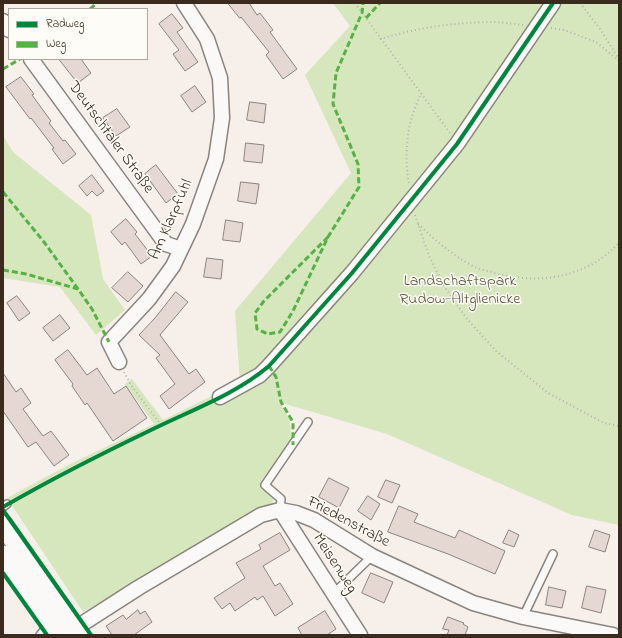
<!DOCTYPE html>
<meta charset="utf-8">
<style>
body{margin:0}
#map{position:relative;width:622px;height:638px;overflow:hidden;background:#f6efea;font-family:"Indie Flower",sans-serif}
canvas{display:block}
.frame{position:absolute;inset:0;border:4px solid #3b2a1e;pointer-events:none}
.legend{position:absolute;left:8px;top:8px;width:140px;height:52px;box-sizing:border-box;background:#fdfcf7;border:1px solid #afa8a0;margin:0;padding:5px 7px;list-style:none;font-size:12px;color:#3b2a1e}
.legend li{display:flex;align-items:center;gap:8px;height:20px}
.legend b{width:20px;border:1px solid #afa8a0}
</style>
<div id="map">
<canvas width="622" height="638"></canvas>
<div class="frame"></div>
<ul class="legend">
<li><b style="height:5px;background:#00873e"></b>Radweg</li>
<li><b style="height:5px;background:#57b245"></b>Weg</li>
</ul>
</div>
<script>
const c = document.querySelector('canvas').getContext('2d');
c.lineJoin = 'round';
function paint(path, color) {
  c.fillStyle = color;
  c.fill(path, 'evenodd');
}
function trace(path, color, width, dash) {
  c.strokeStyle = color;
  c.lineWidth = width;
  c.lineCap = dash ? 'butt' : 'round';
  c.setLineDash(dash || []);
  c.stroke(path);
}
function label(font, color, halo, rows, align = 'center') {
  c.font = font + ' "Indie Flower",sans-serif';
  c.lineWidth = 3;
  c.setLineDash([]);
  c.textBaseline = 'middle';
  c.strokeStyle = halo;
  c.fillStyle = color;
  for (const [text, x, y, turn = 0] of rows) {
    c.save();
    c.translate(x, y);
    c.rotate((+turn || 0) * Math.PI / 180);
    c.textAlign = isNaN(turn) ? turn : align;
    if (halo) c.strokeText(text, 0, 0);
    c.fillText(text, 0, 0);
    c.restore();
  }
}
const green = new Path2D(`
 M333,3H619V525L572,515L387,434L279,402L290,420L291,440L260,483L273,496V503L269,508L246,519L83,612L7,498L72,463L154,424L125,384L132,379L163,420L240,382L235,311L351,173L305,75L350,26Z
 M3,136L13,152L91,215L103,279L125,310L96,335L60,287L3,278Z`);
const building = new Path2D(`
 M228,3H249L257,15L260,13L273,30L270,32L297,69L283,79L266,55L269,52L241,17L240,18Z
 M172,14L183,28L177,32L198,62L185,71L173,54L179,50L159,24Z
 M59,59H81L91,73L78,83Z
 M21,77L34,94L32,95L51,121L49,123L63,141L65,140L76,154L63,164L52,149L54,148L31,118L30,119L6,87Z
 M195,86L206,102L192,112L181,96Z
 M250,102L266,104L264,123L247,120Z
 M117,109L130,127L116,136L103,118Z
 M246,143L264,145L262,163L244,161Z
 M156,165L178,194L166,203L145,174Z
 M92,175L104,191L97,196L92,191L87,196L79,186Z
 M241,182L259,184L256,204L238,201Z
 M126,219L137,232L135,234L152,256L141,264L125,242L122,245L111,232Z
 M226,220L243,223L240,242L223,240Z
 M207,258L223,260L221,279L204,277Z
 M128,272L143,286L128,302L112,288Z
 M176,292L188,302L160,335L189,374L196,369L205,382L169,409L160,396L175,384L156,358L160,355L139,335L155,318Z
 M17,296L30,313L19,321L7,303Z
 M60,315L70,328L53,341L43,328Z
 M68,350L87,375L97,368L114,394L126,386L147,418L113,441L87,403L85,405L72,386L73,384L55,360Z
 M3,373L16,392L21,388L31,403L23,409L43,436L51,431L69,455L54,466L36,442L28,447L3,411Z
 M329,478L349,488L339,508L319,497Z
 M386,480L400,485L392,503L378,497Z
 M368,496L380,504L371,520L358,511Z
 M399,506L418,514L414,522L455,538L459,530L505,551L495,574L448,554L388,532Z
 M509,530L519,535L514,547L503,543Z
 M595,530L610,535L605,552L589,547Z
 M280,533L290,550L263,566L275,586L280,583L293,604L275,616L263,596L257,600L255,597L235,611L230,603L222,609L214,598L245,578L236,563L261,549L259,545Z
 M371,573L393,582L384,603L362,593Z
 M587,586L606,590L601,613L582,608Z
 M549,587L566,591L562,608L546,605Z
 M138,610L140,614L145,611L152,622L134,635H112L106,626L123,615L126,619Z
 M325,611L336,629L327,635H302L298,628Z
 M448,617L464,623L463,624L468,627L465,635H447L449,630L443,629Z`);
const path = new Path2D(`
 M355,3L450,133
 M580,3L600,29L619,59
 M551,28L564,30L596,42L619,61
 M380,39C416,28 455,22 493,22C503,22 513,24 523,25
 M409,183C405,165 406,135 412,117C414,109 418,101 421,93
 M415,215L429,256L444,286L467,319L496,351L548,393L604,423L619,426
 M418,224C436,241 454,257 477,268C482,270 489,271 495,273C539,285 586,278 619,243
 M124,372L131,385L161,425`);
const lane = new Path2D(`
 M3,507L7,504
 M280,510L281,499L265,485L308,422
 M333,594L372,556
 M523,617L553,554
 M40,635L50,623`);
const street = new Path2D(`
 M3,21L9,30
 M31,59L166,244L181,249
 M119,362L109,342L149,299L173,266L193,224L216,159L222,118L220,78L207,39L184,3
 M220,397L260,375L269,366L352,273L457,144L553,3
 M280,510L360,635
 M68,633L138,588L261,515L280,510L296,513L314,520L372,556L473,603L523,617L613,635`);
const secondary = new Path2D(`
 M3,525L80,635
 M3,555L59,635`);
const quiet = new Path2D(`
 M90,9L97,3
 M366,18L380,3
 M3,69L20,59
 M3,192L44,242L78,289L92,309L109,342
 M328,237L264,301L255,313L257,329L268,334L280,332L293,311L328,237L359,187L358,164L333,104L336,73L362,13L363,3
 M3,270L26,274L78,289
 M269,366L276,377L281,402L293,422V445`);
const cycleway = new Path2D(`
 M3,507C50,480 101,454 149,431C189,411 235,395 269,366L352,273L457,144L553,3
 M3,510L91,635
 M3,573L47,635`);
const streetNames = [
 ["Deutschtaler Straße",110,138,54],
 ["Am Klarpfuhl",172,220,-66],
 ["Friedenstraße",348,523,28],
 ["Meisenweg",334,564,57]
];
const parkNames = [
 ["Landschaftspark",460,282],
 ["Rudow-Altglienicke",460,300]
];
paint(green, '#d6e6bd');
paint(building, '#e5d7d1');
trace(building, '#8a847f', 1);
trace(lane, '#8a847f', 10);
trace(street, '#8a847f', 17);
trace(secondary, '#8a847f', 22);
trace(path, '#b5b3af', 2, [1, 3]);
trace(lane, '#faf9f7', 7);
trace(street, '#faf9f7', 14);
trace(secondary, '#faf9f7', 19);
trace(quiet, '#57b245', 3, [6, 3]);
trace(cycleway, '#00873e', 4);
label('16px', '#3b2a1e', '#fdfcf7', streetNames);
label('16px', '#5b573d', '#fdfcf7', parkNames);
</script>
